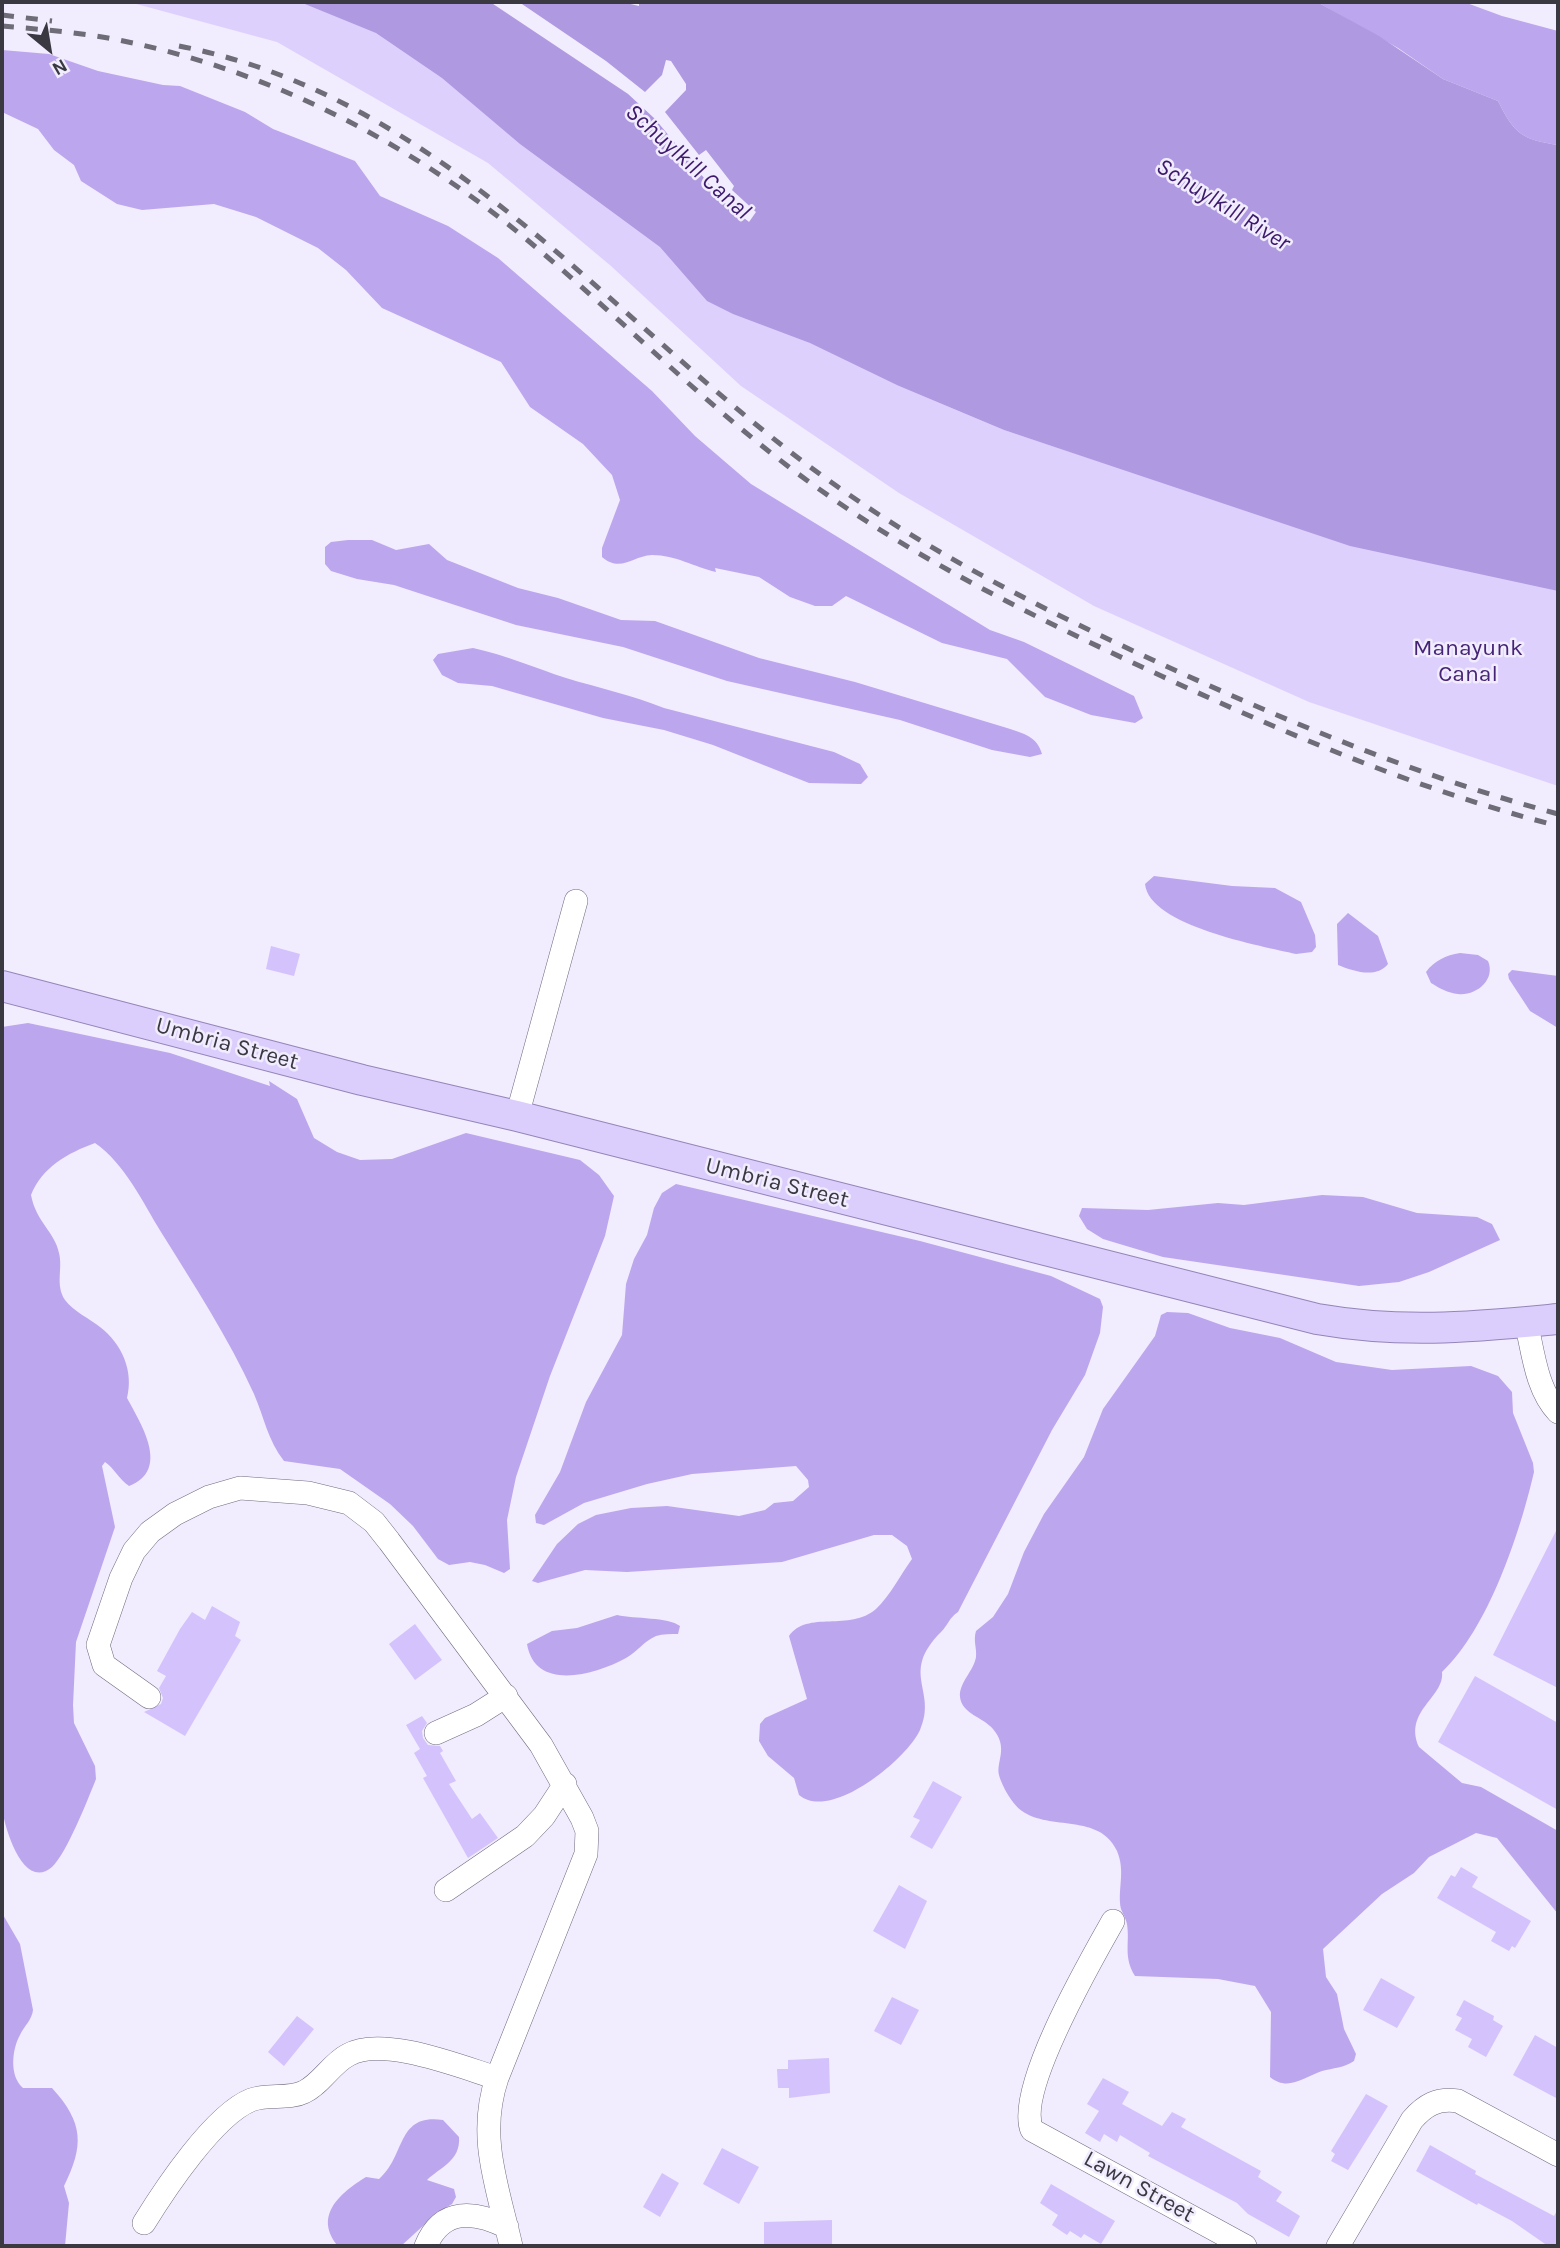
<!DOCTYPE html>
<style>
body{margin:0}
#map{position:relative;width:1560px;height:2248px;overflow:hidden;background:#f1ecfe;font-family:Karla,sans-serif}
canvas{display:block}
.frame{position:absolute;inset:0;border:4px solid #3a3840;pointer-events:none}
.north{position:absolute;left:14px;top:14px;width:70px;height:70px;-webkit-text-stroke:5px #f1ecfe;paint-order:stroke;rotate:150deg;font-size:19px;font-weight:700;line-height:28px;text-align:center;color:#3a3840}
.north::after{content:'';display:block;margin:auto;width:24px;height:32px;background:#3a3840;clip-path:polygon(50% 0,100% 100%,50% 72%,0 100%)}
</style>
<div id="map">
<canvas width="1560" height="2248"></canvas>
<div class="frame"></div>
<div class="north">N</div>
</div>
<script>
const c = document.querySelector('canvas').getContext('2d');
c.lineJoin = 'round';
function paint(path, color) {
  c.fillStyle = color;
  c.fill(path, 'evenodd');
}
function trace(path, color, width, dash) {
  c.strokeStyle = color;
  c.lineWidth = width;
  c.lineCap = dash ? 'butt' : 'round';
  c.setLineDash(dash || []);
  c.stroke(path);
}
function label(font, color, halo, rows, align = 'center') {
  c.font = font + ' Karla,sans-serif';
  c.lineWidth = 5;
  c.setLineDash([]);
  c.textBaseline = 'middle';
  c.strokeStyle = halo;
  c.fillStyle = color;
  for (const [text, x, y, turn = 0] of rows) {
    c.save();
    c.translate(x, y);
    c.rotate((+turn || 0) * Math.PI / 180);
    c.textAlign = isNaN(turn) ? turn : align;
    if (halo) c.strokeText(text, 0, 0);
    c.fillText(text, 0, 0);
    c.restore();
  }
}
const green = new Path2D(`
 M129,2H490L628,94L655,119L723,202L749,222L899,386L1004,430L1168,484L1558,591V786L1309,702L1094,606L899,493L741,386L611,266L488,163L277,42Z`);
const forest = new Path2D(`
 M1317,2H1464L1502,16L1558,31V145C1522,139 1515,135 1498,101L1443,79L1398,48Z
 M2,50L49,54L98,71L163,85L180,86L245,112L273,129L355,161L380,196L448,226L498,258L652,391L695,436L751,484L990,630L1024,642L1134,696L1143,718L1135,723L1091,715L1045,697L1007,659L942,643L846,596L832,606H815L790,597L759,577L715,568L716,572C694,567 676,555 652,555C632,556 621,573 602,557V548L620,500L612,475L583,444L530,407L501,362L382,308L346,270L318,248L256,217L214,204L142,210L117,204L81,181L74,165L54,150L38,129L2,112Z
 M348,540H372L396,550L429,544L447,560L518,588L558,598L621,620L655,621L759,658L855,682L1007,728C1024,734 1037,736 1042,754L1030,757L992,750L900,720L727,681L623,647L516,625L394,585L357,579L331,571L325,564V547L331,542Z
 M473,648C506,655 535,668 566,678C599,688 632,695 664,708L834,752L860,764L868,777L861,784L809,783L713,745L664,730L603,718L492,686L458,683L442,675L433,660L438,654Z
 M1154,876L1232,886L1275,888L1301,902L1315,935L1316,947L1312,952L1296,954C1262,946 1149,926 1145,884Z
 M1348,913L1378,936L1388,964C1376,979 1353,971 1338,965L1337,924Z
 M1460,953L1478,955L1488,961C1496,980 1476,996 1458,994C1448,993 1439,988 1431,983L1426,972C1434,961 1446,955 1460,953Z
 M1512,970L1558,976V1028L1530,1011L1509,979L1508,974Z
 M28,1023L170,1053L270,1086L269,1081L297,1099L314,1138L337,1152L360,1160L392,1159L466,1133L580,1160L599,1175L614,1196L605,1236L550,1376L516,1477L507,1520L510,1569L504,1573L485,1565L470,1562L449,1565L438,1559L413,1526L390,1504L340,1469L284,1461C268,1441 264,1417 254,1394C228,1337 194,1285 161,1232C142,1201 125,1164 95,1143C68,1153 42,1167 31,1195C36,1222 55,1232 59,1253C63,1269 55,1285 65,1300C73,1311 90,1319 100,1327C122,1344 134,1371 127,1398C141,1424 171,1470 129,1486C119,1479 114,1468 105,1462L102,1466L115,1527L76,1642L73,1705L74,1723L95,1766L96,1779C88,1799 67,1853 52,1867C23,1892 4,1826 2,1808V1027Z
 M676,1184L920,1241L1051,1276L1100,1299L1103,1307L1100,1333L1085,1375L1052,1430L958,1612C949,1618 948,1625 941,1632C899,1674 938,1690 920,1730C907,1759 831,1822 799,1795L794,1778L768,1756L759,1741L760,1724L765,1718L807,1699L789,1636C807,1610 850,1632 876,1609C890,1596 901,1574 912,1559L907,1546L892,1535H874L782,1562L627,1572L585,1570L538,1583L532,1581L557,1544L578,1524L596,1515L631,1508L667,1506L739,1516L765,1510L774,1503L793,1501L809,1487L808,1480L796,1466L692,1474L647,1484L584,1503L544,1525L536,1523L535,1515L560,1472L586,1402L622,1335L626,1284L634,1259L647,1235L654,1208L662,1193Z
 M1322,1195L1363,1197L1417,1213L1477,1217L1492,1224L1500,1240L1429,1272L1399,1282L1359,1286L1163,1257L1103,1239L1087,1229L1079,1216L1082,1208L1148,1210L1218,1203L1244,1205Z
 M1167,1312L1188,1313L1230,1328L1280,1338L1336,1362L1392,1370L1471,1366L1498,1376L1512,1392L1513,1413L1533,1463L1534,1472C1520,1533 1488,1629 1442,1672C1445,1697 1403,1711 1419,1747L1462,1783L1481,1787L1558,1831V1914L1497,1838L1476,1833L1429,1857L1414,1873L1382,1894L1323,1949L1326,1977L1337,1994L1344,2029L1356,2054L1354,2061C1344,2068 1333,2068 1322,2071C1304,2077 1288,2092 1270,2077L1271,2012L1255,1986L1218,1979L1135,1976C1123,1957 1130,1943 1127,1924C1126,1919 1123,1914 1121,1909C1117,1890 1126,1872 1117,1851C1100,1813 1050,1831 1022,1811C1012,1804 1002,1786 999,1775C996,1761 1009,1748 993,1729C983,1717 962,1714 960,1697C959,1682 974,1671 976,1657C977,1648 973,1641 976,1631L993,1617L1008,1594L1024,1552L1044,1514L1084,1457L1103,1409L1155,1336L1161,1315Z
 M617,1615C635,1619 668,1617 680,1626L678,1634C671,1634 663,1634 656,1636C644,1641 637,1652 626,1658C595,1675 535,1692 527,1644L552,1631L577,1628Z
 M2,1913L20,1944L33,2010C32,2020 24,2026 20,2035C12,2049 9,2076 23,2088H52C84,2123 84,2146 64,2186L69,2203L65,2246H2Z
 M443,2120L459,2137C461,2161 439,2168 427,2180L454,2189L456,2197L452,2204L436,2214L401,2246H338C313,2216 340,2193 366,2177L379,2179C406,2156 396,2113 443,2120Z`);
const water = new Path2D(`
 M300,2H490L628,94L655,119L724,202L749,222L756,212L732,190L734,186L706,150L699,155L665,112L686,90V84L671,61L666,60L662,75L645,92L606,61L519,2H622L639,6V2H1317L1379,36L1443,79L1498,101C1515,135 1522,139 1558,145V591L1350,546L1004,430L899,386L810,343L733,314L707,301L660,247L520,144L442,78L376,33Z`);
const building = new Path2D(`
 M271,946L300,954L294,976L266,969Z
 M1558,1527V1688L1493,1655Z
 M212,1606L240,1622L235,1636L241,1640L185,1736L144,1712L161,1704L163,1698L159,1688L166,1676L157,1671L180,1629L192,1612L205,1620Z
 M415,1624L442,1660L415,1680L389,1644Z
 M1475,1676L1558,1723V1810L1438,1742Z
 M422,1716L427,1723L422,1731L423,1738L428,1745L440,1746L443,1751L440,1753L456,1781L449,1784L472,1819L480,1813L498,1838L468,1858L423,1778L427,1776L414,1753L420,1749L406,1725Z
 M933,1781L962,1797L932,1849L910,1837L920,1820L913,1817Z
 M1461,1867L1478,1877L1472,1887L1531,1921L1515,1948L1512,1946L1509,1951L1491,1941L1496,1932L1437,1898L1451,1875L1455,1877Z
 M899,1885L927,1901L905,1949L873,1931Z
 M1381,1978L1415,1997L1397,2028L1363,2010Z
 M892,1997L919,2010L901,2045L874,2031Z
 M1464,2000L1494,2016L1493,2020L1503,2026L1486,2057L1468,2047L1472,2039L1455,2030L1462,2018L1456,2015Z
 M297,2016L314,2029L284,2066L268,2052Z
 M1535,2035L1558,2048V2099L1513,2075Z
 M829,2058L830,2093L789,2098V2088H778L777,2069H788V2060Z
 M1103,2078L1129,2092L1122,2104L1162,2126L1172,2112L1186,2119L1181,2127L1261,2171L1258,2177L1282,2192L1276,2201L1300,2216L1289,2237L1248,2214L1237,2203L1148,2156L1150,2153L1120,2135L1117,2142L1104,2134L1100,2142L1085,2133L1099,2111L1087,2104Z
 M1366,2094L1388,2106L1348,2170L1331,2161L1335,2154L1331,2151Z
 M1430,2145L1476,2171L1475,2174L1554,2216L1558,2209V2246H1548L1512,2221L1478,2203L1477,2205L1416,2171Z
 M722,2148L759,2167L739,2204L703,2184Z
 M662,2173L679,2183L660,2217L643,2207Z
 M1051,2184L1115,2221L1101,2244L1084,2234L1081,2238L1070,2231L1067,2235L1052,2225L1058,2215L1040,2203Z
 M832,2220V2246H764V2222Z`);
const minor = new Path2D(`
 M517,1116L576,901
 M1526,1322C1533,1351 1536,1389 1558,1412
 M149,1697L104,1665L98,1645L121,1578L134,1551L150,1532L175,1514L209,1497L240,1488L308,1493L349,1503L374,1522L389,1541L541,1745L582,1818L587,1831L586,1854L497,2078C477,2137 498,2188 511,2246
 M436,1733L476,1715L506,1696
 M446,1890L525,1836L544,1816L565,1784
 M1113,1921C1091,1960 1015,2091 1032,2130L1245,2246
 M144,2223C165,2189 214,2115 251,2100C268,2093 288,2100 304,2092C321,2084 331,2064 348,2055C382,2035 461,2067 497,2078
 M426,2246C442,2207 475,2211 507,2227
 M1338,2246L1412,2120C1425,2105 1437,2098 1458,2101L1558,2155`);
const major = new Path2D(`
 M2,986L362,1080L517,1116L1317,1319C1404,1334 1471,1327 1558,1319`);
const rail = new Path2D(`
 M2,15L52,21
 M2,26C37,29 73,32 108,38C254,65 393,133 509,225C618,313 713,416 829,496C926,564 1035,617 1142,667C1277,730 1414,789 1558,826
 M179,46C451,98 622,336 838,487C940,559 1055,615 1168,667C1295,725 1424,778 1558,814`);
const parkNames = [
 ["Manayunk",1468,648],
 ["Canal",1468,674]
];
const streetNames = [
 ["Umbria Street",227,1044,15],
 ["Umbria Street",777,1183,14],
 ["Lawn Street",1139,2187,29]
];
const waterNames = [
 ["Schuylkill Canal",688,162,42],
 ["Schuylkill River",1223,205,32]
];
paint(green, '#ddd0fc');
paint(forest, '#bca6ee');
paint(water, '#af99e0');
paint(building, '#d4c2fd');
trace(minor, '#706b7e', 24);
trace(major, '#9485b9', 32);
trace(minor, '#fff', 23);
trace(major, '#dccefc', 30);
trace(rail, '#6e6c76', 5, [12, 12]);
label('23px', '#452476', '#f1ecfe', parkNames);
label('23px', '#3a3840', '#f1ecfe', streetNames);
label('italic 24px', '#3c196b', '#f1ecfe', waterNames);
</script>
